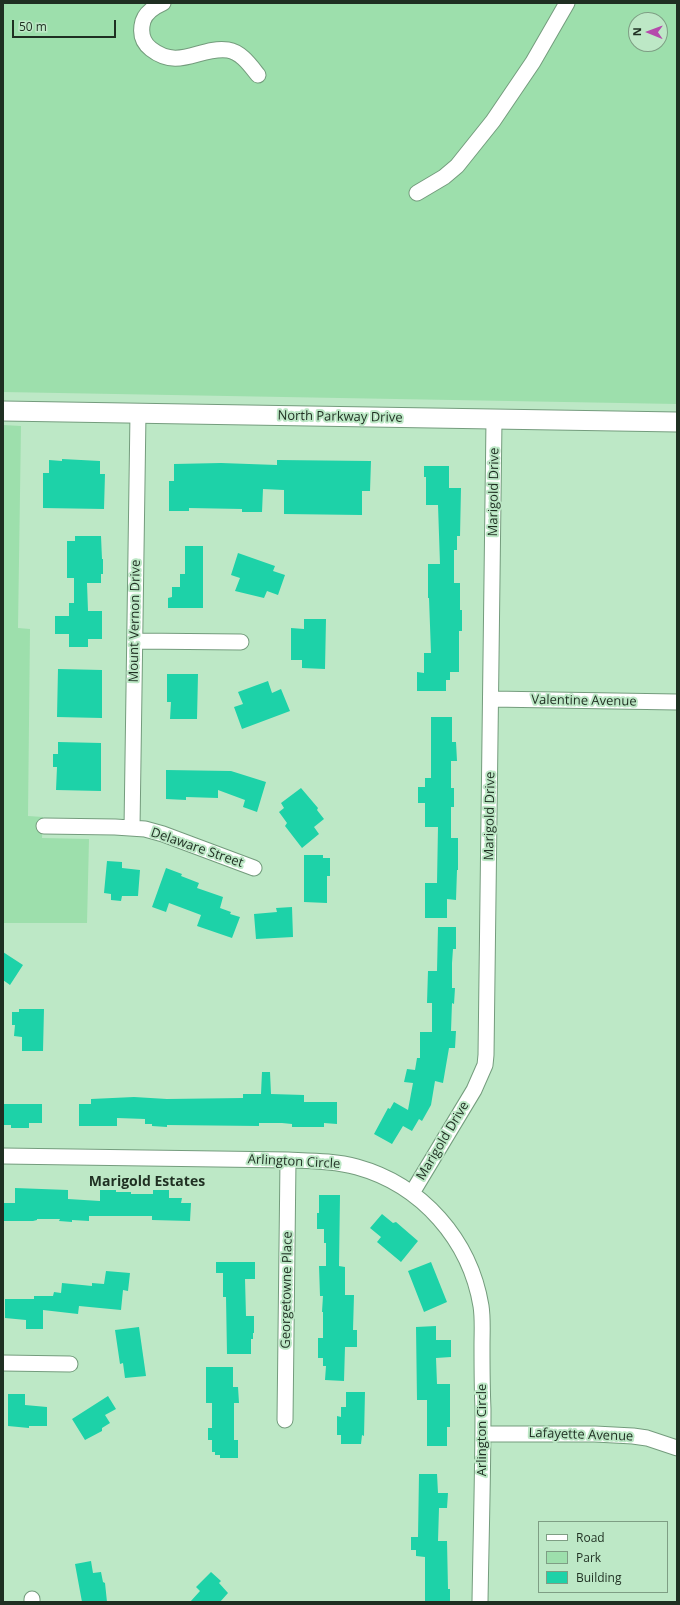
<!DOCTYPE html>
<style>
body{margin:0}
#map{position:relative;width:680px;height:1605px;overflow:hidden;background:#bde8c6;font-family:"Open Sans",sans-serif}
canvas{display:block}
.frame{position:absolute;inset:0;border:4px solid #1f2f22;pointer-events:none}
.legend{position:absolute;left:538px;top:1521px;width:130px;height:72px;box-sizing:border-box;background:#bde8c6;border:1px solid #7e9e84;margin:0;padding:5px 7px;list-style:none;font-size:12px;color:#1f2f22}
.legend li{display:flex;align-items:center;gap:8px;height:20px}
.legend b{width:20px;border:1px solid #7e9e84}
.north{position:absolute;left:628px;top:12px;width:40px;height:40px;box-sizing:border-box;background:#bde8c6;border:1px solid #7e9e84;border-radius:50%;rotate:271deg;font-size:11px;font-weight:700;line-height:16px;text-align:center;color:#1f2f22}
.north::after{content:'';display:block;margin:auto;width:14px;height:18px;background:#b54aac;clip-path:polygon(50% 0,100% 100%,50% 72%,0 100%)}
.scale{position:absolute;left:12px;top:20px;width:104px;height:18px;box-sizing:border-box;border:2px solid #1f2f22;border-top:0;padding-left:5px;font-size:12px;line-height:14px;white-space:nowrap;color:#1f2f22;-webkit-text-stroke:3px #bde8c6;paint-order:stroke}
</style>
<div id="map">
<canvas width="680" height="1605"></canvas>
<div class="frame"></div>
<ul class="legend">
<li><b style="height:5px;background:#fff"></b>Road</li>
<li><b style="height:11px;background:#9ddfac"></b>Park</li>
<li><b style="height:11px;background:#1dd2a8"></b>Building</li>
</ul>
<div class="north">N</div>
<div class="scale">50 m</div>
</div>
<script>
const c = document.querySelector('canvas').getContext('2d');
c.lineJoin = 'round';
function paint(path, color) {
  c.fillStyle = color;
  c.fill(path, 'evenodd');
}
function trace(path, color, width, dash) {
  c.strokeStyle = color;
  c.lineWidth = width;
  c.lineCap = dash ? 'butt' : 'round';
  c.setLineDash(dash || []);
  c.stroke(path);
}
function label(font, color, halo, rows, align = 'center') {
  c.font = font + ' "Open Sans",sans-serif';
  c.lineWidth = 4;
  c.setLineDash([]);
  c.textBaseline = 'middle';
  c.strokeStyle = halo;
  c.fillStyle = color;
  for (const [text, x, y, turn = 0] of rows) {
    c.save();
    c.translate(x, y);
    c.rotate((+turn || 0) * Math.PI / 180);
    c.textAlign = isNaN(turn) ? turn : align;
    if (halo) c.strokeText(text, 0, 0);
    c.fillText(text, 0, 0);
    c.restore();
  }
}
const green = new Path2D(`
 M3,3H677V404L3,392ZM636,20H660V44H636Z
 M3,425L21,426L18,628L30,629L28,816L43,817L42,838L89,839L87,923H3Z`);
const building = new Path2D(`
 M62,459L100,461V474H105L104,509L43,508V473H49V460L62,461Z
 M277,460L371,461L370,491H362V515L284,514V490L263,489L262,512H242V509L189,508V511H169V481H174V464L221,463L277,465Z
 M424,466H449V488H461L460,536H457V550H454V583H460V610H462V631H459V672H450V680H446V691H417V672L424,673V653H431L429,598H428V564H440L438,505H426V477H424Z
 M75,536H101L102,559H103V574H101V583H87L88,611H102V639H88V647H69V634H55V616H69V603H74V578H67V541H75Z
 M185,546H203V608H168V598L172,597V587H180V574H185Z
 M238,553L275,566L273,571L285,575L278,595L267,591L264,598L235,591L240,578L231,575Z
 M304,619H326L325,669L302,668V660H291V628L304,629Z
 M58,669L102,670V718L57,717Z
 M167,674H198L197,719H170L171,702H167Z
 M268,681L272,693L281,689L290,711L242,729L234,707L243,704L238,692Z
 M431,717H452V742H456L457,761H451V788H454V807H451V838H458V870H457L456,900L447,899V918H425V883H437L438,827H425V803H418V787H425V778H431Z
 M58,742L101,743V791L56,790L57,767H53V754H58Z
 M166,770L231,771L266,782L257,812L243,807L245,800L218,790V798L186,797V800L166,799Z
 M301,788L318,808L317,810L324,819L314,827L319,834L302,848L285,826L287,823L279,812L284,808L281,803Z
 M304,855H323V858H330V876H327V903L304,902Z
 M107,861L122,862V868L140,870L138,896H122L121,901L111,900V894L104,893Z
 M166,868L182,874L181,876L199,883L197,888L223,897L220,908L231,912L230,914L240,917L232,938L197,926L201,915L169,903L166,912L152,907Z
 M292,907L293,937L256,939L254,914L277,912L276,908Z
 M438,927H456V949H453L452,963V988H455L454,1004L452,1003L451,1031H456L455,1048H449L443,1083L435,1081L431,1105L422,1121L419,1119L412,1131L403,1126L392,1144L374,1134L388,1108L390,1109L394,1102L408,1110L413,1083L404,1082L407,1069L415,1070L417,1058H420V1032H432V1003H427L428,971H437Z
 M3,952L23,965L10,985L3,980Z
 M19,1009H44L43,1051H22V1037L14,1036L15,1025H12V1012H19Z
 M262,1072H270L271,1094L304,1095V1102H337V1124L324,1123V1127H292V1124L282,1123H259V1126L167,1125V1127L152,1126V1124H145V1119L117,1118V1126H79V1104H91V1099L134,1097L167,1099L243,1098V1094H261Z
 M3,1104H42V1123H29V1128H11V1125H3Z
 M15,1188L68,1190V1199L100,1201V1190H116V1192H131V1194H153V1190H169V1198H182L181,1203H191L190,1221L152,1220V1216H89V1221L72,1220V1222L59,1221L60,1219H37V1220L33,1221H3V1203H15Z
 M319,1195H340L339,1266L345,1267V1295H354L353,1330H357V1347H345L344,1381L325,1380L326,1366H323V1358H318V1338H323V1312H322L323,1296H320L319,1266H326V1243H324V1229H317V1213H319Z
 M382,1214L393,1223L396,1222L418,1241L401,1262L377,1242L381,1237L370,1228Z
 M216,1262H255V1279H245L246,1316H254V1333H253V1339H251V1354H227L226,1297H223V1273H216Z
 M431,1262L447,1302L424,1312L408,1271Z
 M106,1271L130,1273L128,1291L123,1290L121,1310L79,1306L78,1314L43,1310V1329H26V1320L5,1318V1299H34V1296H53L54,1292L61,1293L62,1283L92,1286V1283L104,1284Z
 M436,1326V1340H451V1357L436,1358L437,1384H450V1427H447V1446H427V1400H417L416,1327Z
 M139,1327L146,1376L125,1378L123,1363L120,1364L115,1330Z
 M206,1367H233V1387H238L239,1403H234V1440H238V1458H220V1455H215V1452H212V1440H208V1428H212V1403H206Z
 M346,1392H365L364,1436L362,1435L361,1444H341V1435H337V1416L341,1417V1407H346Z
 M8,1394H25V1405L47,1407V1426H29V1428L8,1426Z
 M108,1396L116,1409L105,1415L110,1423L102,1428V1431L85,1440L72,1419Z
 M419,1474H437L438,1493H448L447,1508H439L438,1541H447L448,1589H450V1602H425V1557L416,1556V1550H411V1537H418Z
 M91,1561L93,1573L101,1572L103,1582L105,1583L107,1602H82L75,1564Z
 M211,1572L221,1581L219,1583L228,1593L220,1602H190L200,1591L196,1587Z`);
const minor = new Path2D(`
 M163,3C154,7 146,12 143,21C140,32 142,42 151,49C179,71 200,46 228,50C241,52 250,65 258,75
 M417,193L444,177L457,166L493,121L533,62L567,3
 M135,641L241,642
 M491,699L677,702
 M44,826L115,827L145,829L163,834L254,868
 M132,828L138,413
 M3,1156L288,1160C312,1161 335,1161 357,1167C422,1185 470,1240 481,1306C483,1319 482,1332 482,1345C482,1366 482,1388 483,1409C483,1473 481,1538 480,1602
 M412,1193L474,1090L485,1065L486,1055L494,420
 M3,1363L70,1364
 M285,1420L288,1160
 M483,1434H595L633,1436L647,1438L677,1448
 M32,1602V1599`);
const major = new Path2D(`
 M3,411L677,422`);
const streetNames = [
 ["North Parkway Drive",340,417,1],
 ["Marigold Drive",494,492,-89],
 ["Mount Vernon Drive",135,621,-89],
 ["Valentine Avenue",584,701,1],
 ["Marigold Drive",490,816,-89],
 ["Delaware Street",197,848,19],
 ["Marigold Drive",443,1141,-59],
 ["Arlington Circle",294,1162,3],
 ["Georgetowne Place",287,1290,-89],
 ["Arlington Circle",482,1430,-90],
 ["Lafayette Avenue",581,1435,2]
];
const neighbourhoodNames = [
 ["Marigold Estates",147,1182]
];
paint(green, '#9ddfac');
paint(building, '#1dd2a8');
trace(minor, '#749c7d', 17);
trace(major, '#749c7d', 21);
trace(minor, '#fff', 15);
trace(major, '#fff', 19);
label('13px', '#1f2f22', '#bde8c6', streetNames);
label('bold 14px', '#1f2f22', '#bde8c6', neighbourhoodNames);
</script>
